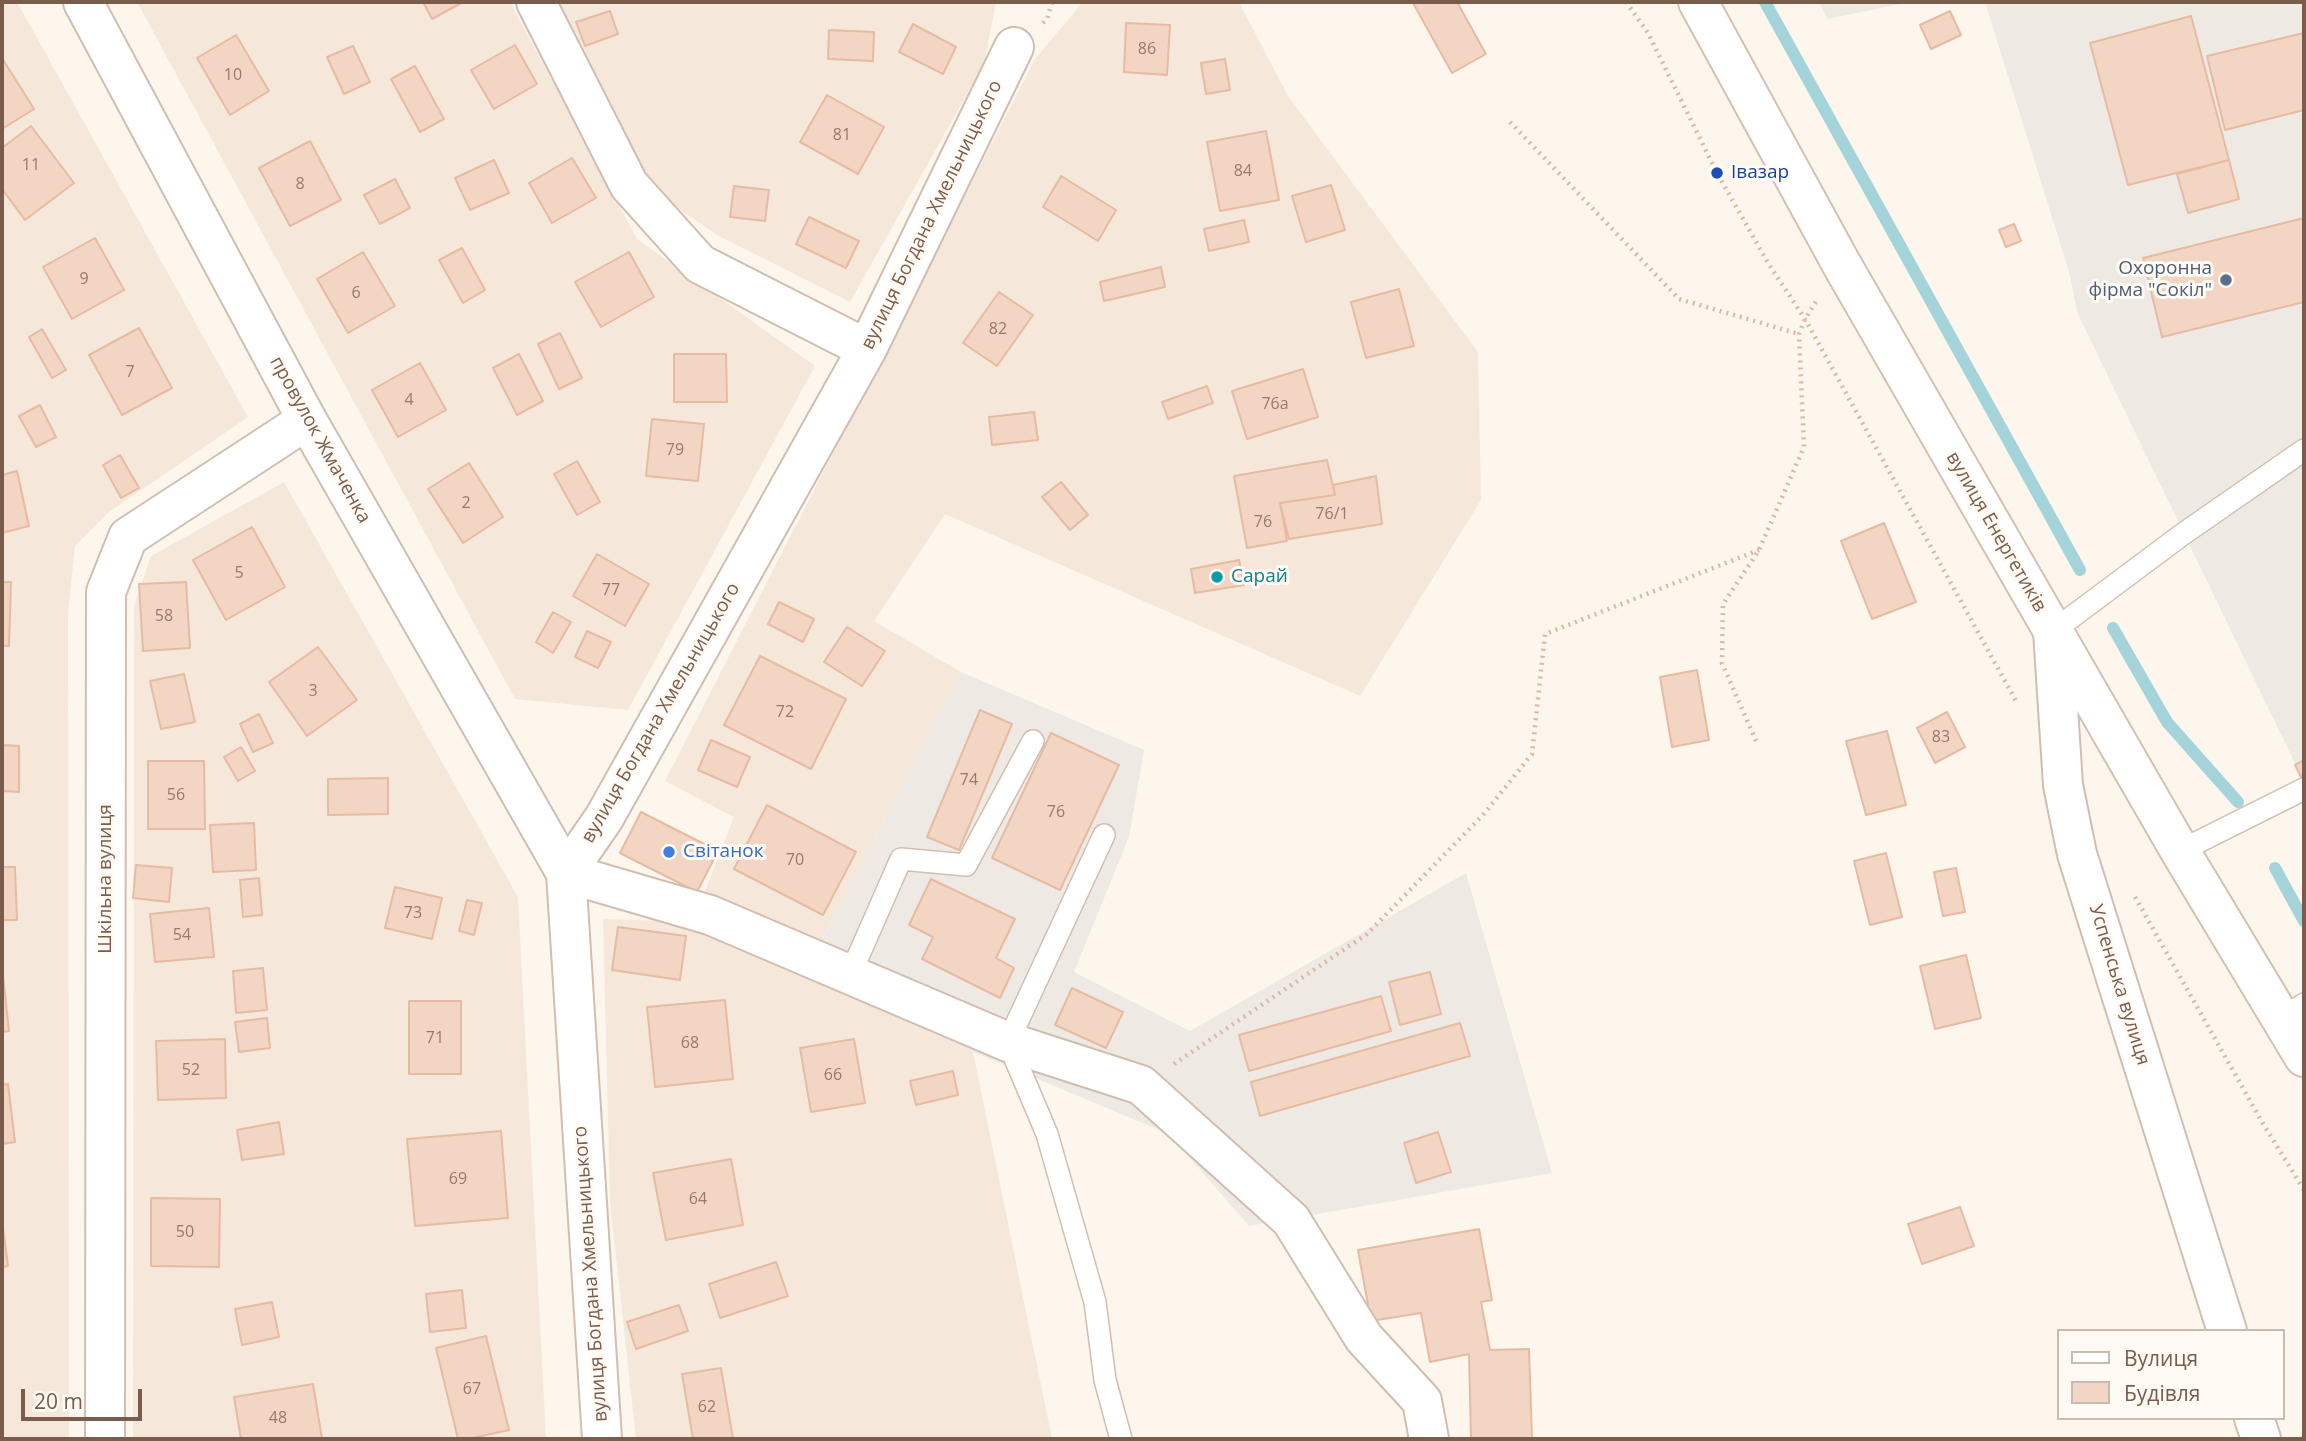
<!DOCTYPE html>
<meta charset="utf-8">
<style>
body{margin:0}
#map{position:relative;width:2306px;height:1441px;overflow:hidden;background:#fdf6ec;font-family:"Open Sans",sans-serif}
canvas{display:block}
.frame{position:absolute;inset:0;border:4px solid #7a5c4d;pointer-events:none}
.legend{position:absolute;left:2057px;top:1329px;width:228px;height:91px;box-sizing:border-box;background:#fffaf3;border:2px solid #cabbb1;margin:0;padding:9px 12px;list-style:none;font-size:21px;color:#7a5c4d}
.legend li{display:flex;align-items:center;gap:14px;height:35px}
.legend b{width:35px;border:2px solid #cabbb1}
.scale{position:absolute;left:21px;top:1389px;width:121px;height:32px;box-sizing:border-box;border:4px solid #7a5c4d;border-top:0;padding-left:9px;font-size:21px;line-height:24px;white-space:nowrap;color:#7a5c4d;-webkit-text-stroke:5px #fffaf3;paint-order:stroke}
</style>
<div id="map">
<canvas width="2306" height="1441"></canvas>
<div class="frame"></div>
<ul class="legend">
<li><b style="height:9px;background:#fff"></b>Вулиця</li>
<li><b style="height:19px;background:#f3d5c3"></b>Будівля</li>
</ul>
<div class="scale">20 m</div>
</div>
<script>
const c = document.querySelector('canvas').getContext('2d');
c.lineJoin = 'round';
function paint(path, color) {
  c.fillStyle = color;
  c.fill(path, 'evenodd');
}
function trace(path, color, width, dash) {
  c.strokeStyle = color;
  c.lineWidth = width;
  c.lineCap = dash ? 'butt' : 'round';
  c.setLineDash(dash || []);
  c.stroke(path);
}
function label(font, color, halo, rows, align = 'center') {
  c.font = font + ' "Open Sans",sans-serif';
  c.lineWidth = 6;
  c.setLineDash([]);
  c.textBaseline = 'middle';
  c.strokeStyle = halo;
  c.fillStyle = color;
  for (const [text, x, y, turn = 0] of rows) {
    c.save();
    c.translate(x, y);
    c.rotate((+turn || 0) * Math.PI / 180);
    c.textAlign = isNaN(turn) ? turn : align;
    if (halo) c.strokeText(text, 0, 0);
    c.fillText(text, 0, 0);
    c.restore();
  }
}
const residential = new Path2D(`
 M2,2H17L248,417L109,512L75,546L68,613L69,1439H2Z
 M137,2H510L637,239L815,366L628,710L515,699Z
 M547,2H996L984,64L850,302L717,235L639,181Z
 M1083,2H1239L1288,96L1478,352L1481,500L1360,696L945,514L874,621L961,672L822,940L705,891L734,817L665,781L1035,59Z
 M284,482L518,897L546,1439H133L134,606L151,556Z
 M603,919L703,922L973,1052L1052,1439H636L610,1202Z`);
const industrial = new Path2D(`
 M1819,2H1910L1827,19Z
 M1985,2H2304V782L2077,312L2070,275Z
 M961,672L1144,750L1129,837L1074,972L1190,1031L1466,873L1552,1173L1249,1226L1169,1134L973,1052L805,973Z`);
const stream = new Path2D(`
 M1765,2L2080,570
 M2113,628L2167,722L2238,802
 M2275,868L2304,921`);
const building = new Path2D(`
 M423,2H463L432,19Z
 M1416,2H1457L1486,54L1452,73L1413,3Z
 M610,11L618,34L585,46L576,22Z
 M1950,11L1961,35L1931,49L1920,25Z
 M2191,16L2229,160L2128,185L2090,43Z
 M1126,23L1170,25L1167,75L1124,72Z
 M913,24L956,47L943,74L899,52Z
 M829,30L874,32L873,61L828,59Z
 M2304,33V110L2225,130L2207,56Z
 M236,35L269,91L230,115L197,58Z
 M515,45L537,84L494,109L471,70Z
 M353,46L370,82L344,94L327,57Z
 M2,58L34,109L2,129Z
 M1225,59L1230,90L1206,94L1201,63Z
 M415,66L444,119L420,132L391,79Z
 M827,95L884,127L858,174L800,142Z
 M31,126L74,183L25,220L2,189V148Z
 M1266,131L1279,200L1220,211L1207,142Z
 M310,141L341,200L290,226L259,168Z
 M572,158L596,198L552,223L529,183Z
 M494,160L509,193L470,210L455,178Z
 M2229,160L2239,199L2188,213L2177,174Z
 M1061,176L1116,210L1098,241L1043,207Z
 M395,179L410,208L380,224L364,195Z
 M1331,185L1345,230L1306,242L1292,196Z
 M734,186L769,190L765,221L730,217Z
 M809,217L859,241L846,268L796,244Z
 M2304,218V302L2162,337L2143,258Z
 M1244,220L1249,242L1209,251L1204,229Z
 M2014,224L2021,241L2006,247L1999,230Z
 M95,238L124,290L72,319L43,267Z
 M462,248L485,290L463,303L439,260Z
 M363,252L395,306L348,333L317,279Z
 M629,252L654,297L601,327L575,282Z
 M1161,267L1165,287L1104,301L1100,282Z
 M1399,289L1414,346L1366,358L1351,302Z
 M999,292L1033,315L997,366L963,343Z
 M139,328L172,388L122,415L89,355Z
 M42,329L66,370L52,378L29,337Z
 M560,333L582,378L559,389L538,344Z
 M519,354L543,401L517,415L493,368Z
 M674,354H726L727,402H674Z
 M420,363L446,410L398,437L372,390Z
 M1303,369L1318,417L1247,439L1232,391Z
 M1207,386L1213,403L1168,419L1162,402Z
 M40,405L56,437L36,447L19,416Z
 M1034,412L1038,440L992,445L989,417Z
 M652,419L704,424L698,481L646,476Z
 M120,455L139,488L121,498L103,465Z
 M1327,460L1335,495L1280,503L1287,541L1247,548L1234,476Z
 M577,461L600,502L577,515L554,474Z
 M469,463L503,517L463,543L428,489Z
 M17,471L29,526L2,533V475Z
 M1376,476L1382,524L1289,539L1280,503L1335,495L1333,485Z
 M1061,482L1088,515L1070,530L1042,497Z
 M1884,523L1916,602L1872,619L1841,541Z
 M252,527L285,587L226,620L193,560Z
 M597,554L649,584L625,626L573,596Z
 M1239,560L1244,585L1195,593L1191,569Z
 M2,582H11L9,646H2Z
 M186,582L190,648L143,651L139,584Z
 M779,602L814,619L803,642L768,624Z
 M553,612L571,622L553,653L536,642Z
 M847,627L885,651L862,686L824,662Z
 M587,631L611,642L598,668L575,657Z
 M318,647L357,700L307,736L269,682Z
 M760,656L846,699L811,769L724,725Z
 M1697,670L1709,740L1672,747L1660,677Z
 M184,674L195,722L161,729L150,681Z
 M980,710L1012,724L959,850L927,837Z
 M1947,712L1965,747L1935,763L1917,728Z
 M259,714L273,743L253,752L240,724Z
 M1887,731L1906,805L1866,815L1846,741Z
 M1051,733L1119,765L1060,890L992,858Z
 M711,740L750,757L737,787L698,770Z
 M2,745L19,746V792L2,791Z
 M241,747L255,771L238,781L224,757Z
 M2304,760V783L2295,765Z
 M148,761H204L205,829H148Z
 M388,778V814L328,815V779Z
 M767,805L856,852L823,915L734,869Z
 M641,812L718,851L697,892L620,853Z
 M254,823L256,870L213,872L210,825Z
 M1886,853L1902,917L1870,925L1854,861Z
 M136,865L172,868L169,902L133,898Z
 M2,867H15L17,920H2Z
 M1956,868L1965,912L1943,916L1934,872Z
 M259,878L262,915L243,917L240,880Z
 M931,879L1015,919L996,958L1014,968L1000,998L922,959L933,937L909,925Z
 M395,887L442,898L432,939L385,928Z
 M467,900L482,903L474,935L459,931Z
 M209,908L214,957L155,962L150,914Z
 M618,927L686,936L680,980L612,970Z
 M1966,955L1981,1018L1935,1029L1920,966Z
 M263,968L267,1010L236,1013L233,971Z
 M1430,972L1441,1014L1400,1025L1389,982Z
 M3,976L9,1031L2,1032V977Z
 M1072,988L1123,1012L1106,1048L1055,1025Z
 M1381,996L1391,1031L1249,1071L1239,1035Z
 M725,1000L733,1079L655,1087L647,1007Z
 M409,1001H461V1074H409Z
 M267,1018L270,1048L239,1052L235,1022Z
 M1460,1023L1470,1056L1260,1116L1251,1082Z
 M225,1039L226,1098L158,1100L156,1041Z
 M854,1039L865,1103L811,1112L800,1048Z
 M953,1071L958,1095L916,1105L910,1081Z
 M8,1084L15,1142L2,1144V1085Z
 M279,1122L284,1154L242,1160L237,1130Z
 M501,1131L508,1218L415,1226L407,1139Z
 M1438,1132L1451,1172L1416,1183L1404,1143Z
 M731,1159L743,1225L666,1240L653,1173Z
 M151,1198L220,1199L219,1267L151,1266Z
 M1960,1207L1974,1246L1922,1264L1908,1224Z
 M2,1221L8,1266L2,1267Z
 M1479,1229L1492,1300L1481,1302L1490,1350L1529,1349L1532,1439H1471L1469,1354L1430,1362L1421,1313L1371,1321L1358,1250Z
 M776,1262L788,1296L720,1318L709,1284Z
 M462,1290L466,1328L430,1332L426,1294Z
 M272,1302L279,1337L242,1345L235,1309Z
 M679,1305L688,1331L636,1349L627,1322Z
 M486,1336L509,1430L468,1439H458L436,1348Z
 M721,1368L733,1439H693L682,1374Z
 M313,1384L322,1439H241L234,1397Z`);
const path = new Path2D(`
 M1626,2L1648,33L1717,173L1768,263L1805,319L2016,701
 M1043,23L1047,19L1052,2
 M1510,122L1679,299L1799,334
 M1756,741L1722,663L1723,604L1759,550L1804,447L1799,334L1805,319L1817,300
 M2135,897L2262,1122L2304,1190
 M1174,1064L1367,934L1483,815L1532,754L1545,634L1759,550`);
const service = new Path2D(`
 M2053,631L2183,534L2304,450
 M1104,835L1008,1042L1047,1134L1095,1302L1105,1380L1121,1439
 M2180,851L2304,789
 M850,975L901,859L966,865L1033,741
 M2282,1018L2304,1004`);
const minor = new Path2D(`
 M536,2L629,185L700,264L867,349
 M1014,47L867,349L604,818L566,873L710,915L1008,1042L1141,1085L1291,1220L1364,1338L1422,1401L1429,1439
 M2053,631L2063,785L2077,854L2227,1331
 M2254,1418L2261,1439
 M105,1439L106,592L128,537L307,420`);
const tertiary = new Path2D(`
 M83,2L307,420L566,873L602,1439`);
const secondary = new Path2D(`
 M1698,2L1842,265L2180,851L2304,1057`);
const markers = [
 [1717,173,7,"#1a4fb4"],
 [2226,280,7,"#5c6f8a"],
 [1217,577,7,"#0f9aa8"],
 [669,852,7,"#3f7fe0"]
];
const numberNames = [
 ["86",1147,49],
 ["10",233,75],
 ["81",842,135],
 ["11",31,165],
 ["84",1243,171],
 ["8",300,184],
 ["9",84,279],
 ["6",356,293],
 ["82",998,329],
 ["7",130,372],
 ["4",409,400],
 ["76а",1275,404],
 ["79",675,450],
 ["2",466,503],
 ["76/1",1332,514],
 ["76",1263,522],
 ["5",239,573],
 ["77",611,590],
 ["58",164,616],
 ["3",313,691],
 ["72",785,712],
 ["83",1941,737],
 ["74",969,780],
 ["56",176,795],
 ["76",1056,812],
 ["70",795,860],
 ["73",413,913],
 ["54",182,935],
 ["71",435,1038],
 ["68",690,1043],
 ["52",191,1070],
 ["66",833,1075],
 ["69",458,1179],
 ["64",698,1199],
 ["50",185,1232],
 ["67",472,1389],
 ["62",707,1407],
 ["48",278,1418]
];
const transitNames = [
 ["Івазар",1731,173]
];
const streetNames = [
 ["вулиця Богдана Хмельницького",932,215,-64],
 ["провулок Жмаченка",320,440,61],
 ["вулиця Енергетиків",1996,532,60],
 ["вулиця Богдана Хмельницького",661,713,-60],
 ["Шкільна вулиця",106,879,-90],
 ["Успенська вулиця",2119,985,73],
 ["вулиця Богдана Хмельницького",591,1274,-94]
];
const serviceNames = [
 ["Охоронна",2212,269],
 ["фірма \"Сокіл\"",2212,291]
];
const cultureNames = [
 ["Сарай",1231,577]
];
const shopNames = [
 ["Світанок",683,852]
];
paint(residential, '#f5e8da');
paint(industrial, '#efe9e4');
trace(stream, '#a5d3da', 12);
paint(building, '#f3d5c3');
trace(building, '#e6bba3', 2);
trace(service, '#d1beb0', 24);
trace(minor, '#d1beb0', 42);
trace(tertiary, '#d1beb0', 42);
trace(secondary, '#d6c0b0', 42);
trace(path, '#d9b8a5', 4.5, [2, 5]);
trace(service, '#fff', 21);
trace(minor, '#fff', 38);
trace(tertiary, '#fff', 38);
trace(secondary, '#fff', 38);
for (const [x, y, r, color] of markers) {
  const dot = new Path2D();
  dot.arc(x, y, r, 0, 2 * Math.PI);
  c.fillStyle = color;
  c.fill(dot);
  trace(dot, '#fffaf3', 2.5);
}
label('16px', '#987a6a', null, numberNames);
label('19px', '#164399', '#fffaf3', transitNames, 'left');
label('19px', '#7a5c4d', '#fffaf3', streetNames);
label('19px', '#4e5e75', '#fffaf3', serviceNames, 'right');
label('19px', '#0d838f', '#fffaf3', cultureNames, 'left');
label('19px', '#366cbe', '#fffaf3', shopNames, 'left');
</script>
